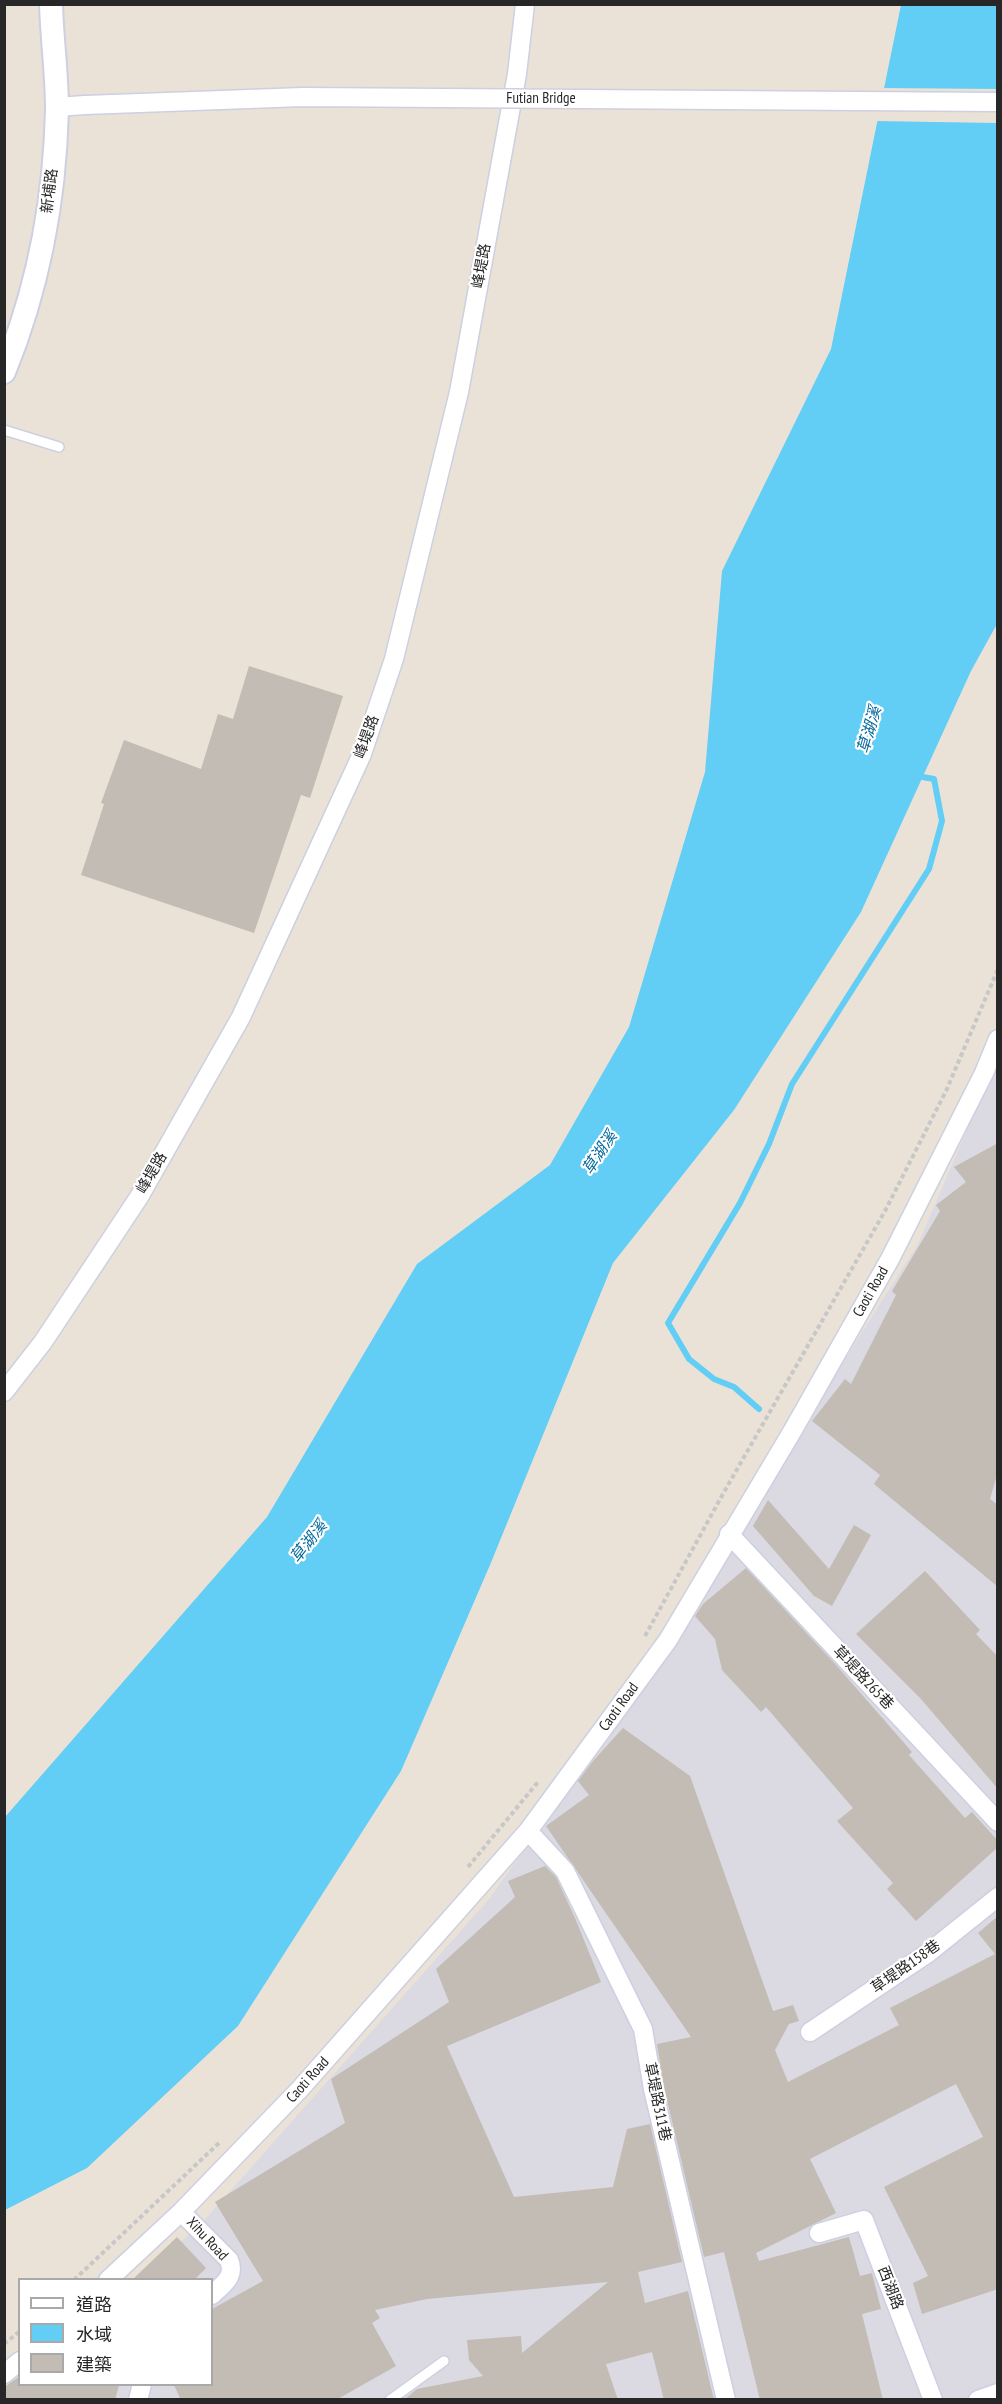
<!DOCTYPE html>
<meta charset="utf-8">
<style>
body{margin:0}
#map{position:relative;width:1002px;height:2404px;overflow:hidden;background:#ebe2d7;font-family:"PT Sans Narrow","Noto Sans TC",sans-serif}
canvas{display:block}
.frame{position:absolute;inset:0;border:6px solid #272727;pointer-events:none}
.legend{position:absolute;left:18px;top:2278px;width:195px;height:108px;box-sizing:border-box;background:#fff;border:2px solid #a9a9a9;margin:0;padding:8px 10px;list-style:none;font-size:18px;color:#272727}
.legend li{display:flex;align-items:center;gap:12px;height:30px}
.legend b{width:30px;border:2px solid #a9a9a9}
</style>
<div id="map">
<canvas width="1002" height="2404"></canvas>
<div class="frame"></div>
<ul class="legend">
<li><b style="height:8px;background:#fff"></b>道路</li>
<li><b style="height:16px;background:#62cdf5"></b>水域</li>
<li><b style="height:16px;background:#c2bcb4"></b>建築</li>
</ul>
</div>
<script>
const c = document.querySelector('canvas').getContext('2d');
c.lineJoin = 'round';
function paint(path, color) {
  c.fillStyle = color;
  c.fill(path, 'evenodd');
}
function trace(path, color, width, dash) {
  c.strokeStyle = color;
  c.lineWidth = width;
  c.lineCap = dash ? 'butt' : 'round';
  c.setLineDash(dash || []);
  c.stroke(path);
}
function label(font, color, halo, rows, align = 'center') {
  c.font = font + ' "PT Sans Narrow","Noto Sans TC",sans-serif';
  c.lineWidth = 4.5;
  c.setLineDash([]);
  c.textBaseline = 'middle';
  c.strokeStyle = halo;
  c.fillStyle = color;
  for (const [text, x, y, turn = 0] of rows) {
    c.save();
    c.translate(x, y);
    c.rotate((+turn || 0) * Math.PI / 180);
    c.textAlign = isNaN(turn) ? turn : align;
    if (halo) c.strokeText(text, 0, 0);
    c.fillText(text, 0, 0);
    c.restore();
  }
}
const industrial = new Path2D(`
 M997,1060V2399L5,2400L19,2384H212V2280L138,2279L201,2224L489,1899L671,1644L790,1446L918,1244Z`);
const water = new Path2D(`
 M901,5H997V624L971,671L861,912L734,1110L613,1263L490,1565L401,1771L238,2026L87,2168L5,2210V1817L267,1517L417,1264L550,1165L629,1027L705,772L722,571L831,349Z`);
const pier = new Path2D(`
 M881,88L997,89V123L874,121Z`);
const stream = new Path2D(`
 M759,1409L734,1387L714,1379L689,1359L668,1323L740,1203L769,1144L792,1084L929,869L942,821L934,779L917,776`);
const building = new Path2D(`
 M249,666L343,696L310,798L301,795L254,933L81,875L104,804L101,803L124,740L201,769L218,714L233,719Z
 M998,1143V1471L990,1499L998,1505V1587L874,1484L880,1475L812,1421L845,1379L851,1384L896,1295L892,1291L940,1211L936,1205L966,1182L954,1167Z
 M768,1500L829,1569L854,1525L871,1535L832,1606L814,1596L753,1526Z
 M746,1568L836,1665L912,1752L909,1755L965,1818L972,1812L998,1841V1847L916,1921L887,1889L893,1883L837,1821L853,1808L766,1707L761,1712L722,1670L715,1639L695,1616L703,1604Z
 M925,1571L980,1630L976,1634L998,1657V1789L921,1699L856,1634Z
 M623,1728L690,1776L773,2011L793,2005L799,2021L789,2024L775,2050L788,2082L899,2025L890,2008L995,1954L978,1933L998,1916V2289L922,2314L913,2283L928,2276L884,2187L983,2137L956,2084L810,2159L836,2213L756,2253L759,2261L849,2237L860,2276L872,2273L881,2309L862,2314L883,2400H760L724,2252L704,2257L664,2087L657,2044L691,2037L546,1826L589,1795L578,1781L593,1761Z
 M545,1866L556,1877L575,1918L601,1982L447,2046L514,2197L613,2187L627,2129L650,2124L682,2262L638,2272L645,2303L688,2291L714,2400H664L652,2352L606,2364L618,2400H404L417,2389L483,2376L469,2360L467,2340L521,2336L522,2353L608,2282L427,2299L375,2310L380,2318L372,2323L396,2366L336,2400H181L174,2385H212V2309L263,2281L215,2202L345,2123L331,2079L449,2002L436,1969L515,1897L508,1881Z
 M177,2237L206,2268L194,2280H132Z
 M20,2376V2385H119L115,2400H4V2387Z`);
const path = new Path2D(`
 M645,1636L724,1492L885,1211L946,1091L998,969
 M468,1867L538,1782
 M74,2280L220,2142
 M4,2344L20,2331`);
const service = new Path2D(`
 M4,430L59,447
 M390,2400L444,2361`);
const minor = new Path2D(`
 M57,107L85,105
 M4,1392L43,1342L139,1197L241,1017L362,754L394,659L459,392L517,74L525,4
 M729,1534L998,1822
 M528,1831L565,1871L643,2029L653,2089L726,2400
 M810,2032L928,1953L998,1897
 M181,2212L229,2260C236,2277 223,2284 212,2295
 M819,2233L864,2220L933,2400
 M108,2280L181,2212L300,2089L528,1831L668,1640L793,1430L890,1259L984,1073L998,1039
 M4,2374L20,2361
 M138,2400L142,2384
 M978,2400L998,2393`);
const tertiary = new Path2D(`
 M4,372C38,289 55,199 57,109C57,75 52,39 51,4`);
const minorBridge = new Path2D(`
 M85,105L303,97L998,102`);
const streetNames = [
 ["Futian Bridge",541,99],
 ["新埔路",50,191,-83],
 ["峰堤路",482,266,-80],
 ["峰堤路",367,737,-70],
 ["峰堤路",152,1173,-60],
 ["Caoti Road",871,1292,-60],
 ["草堤路265巷",863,1678,47],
 ["Caoti Road",619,1707,-54],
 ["草堤路158巷",906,1967,-35],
 ["Caoti Road",308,2080,-48],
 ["草堤路311巷",657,2102,78],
 ["Xihu Road",207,2239,47],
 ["西湖路",890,2288,69]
];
const waterNames = [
 ["草湖溪",870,730,-74],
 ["草湖溪",600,1153,-56],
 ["草湖溪",309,1542,-52]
];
paint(industrial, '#dbd9e2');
paint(water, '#62cdf5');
paint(pier, '#ebe2d7');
trace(stream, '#62cdf5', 6);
paint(building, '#c2bcb4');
trace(service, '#ccd0e1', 12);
trace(minor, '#ccd0e1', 21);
trace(tertiary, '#ccd0e1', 26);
trace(path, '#c7c7c7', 4, [4.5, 3]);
trace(service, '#fff', 9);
trace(minor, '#fff', 18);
trace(tertiary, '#fff', 22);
trace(minorBridge, '#ccd0e1', 21, []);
trace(minorBridge, '#fff', 18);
label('15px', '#272727', '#fff', streetNames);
label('italic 16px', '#06689c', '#fff', waterNames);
</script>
